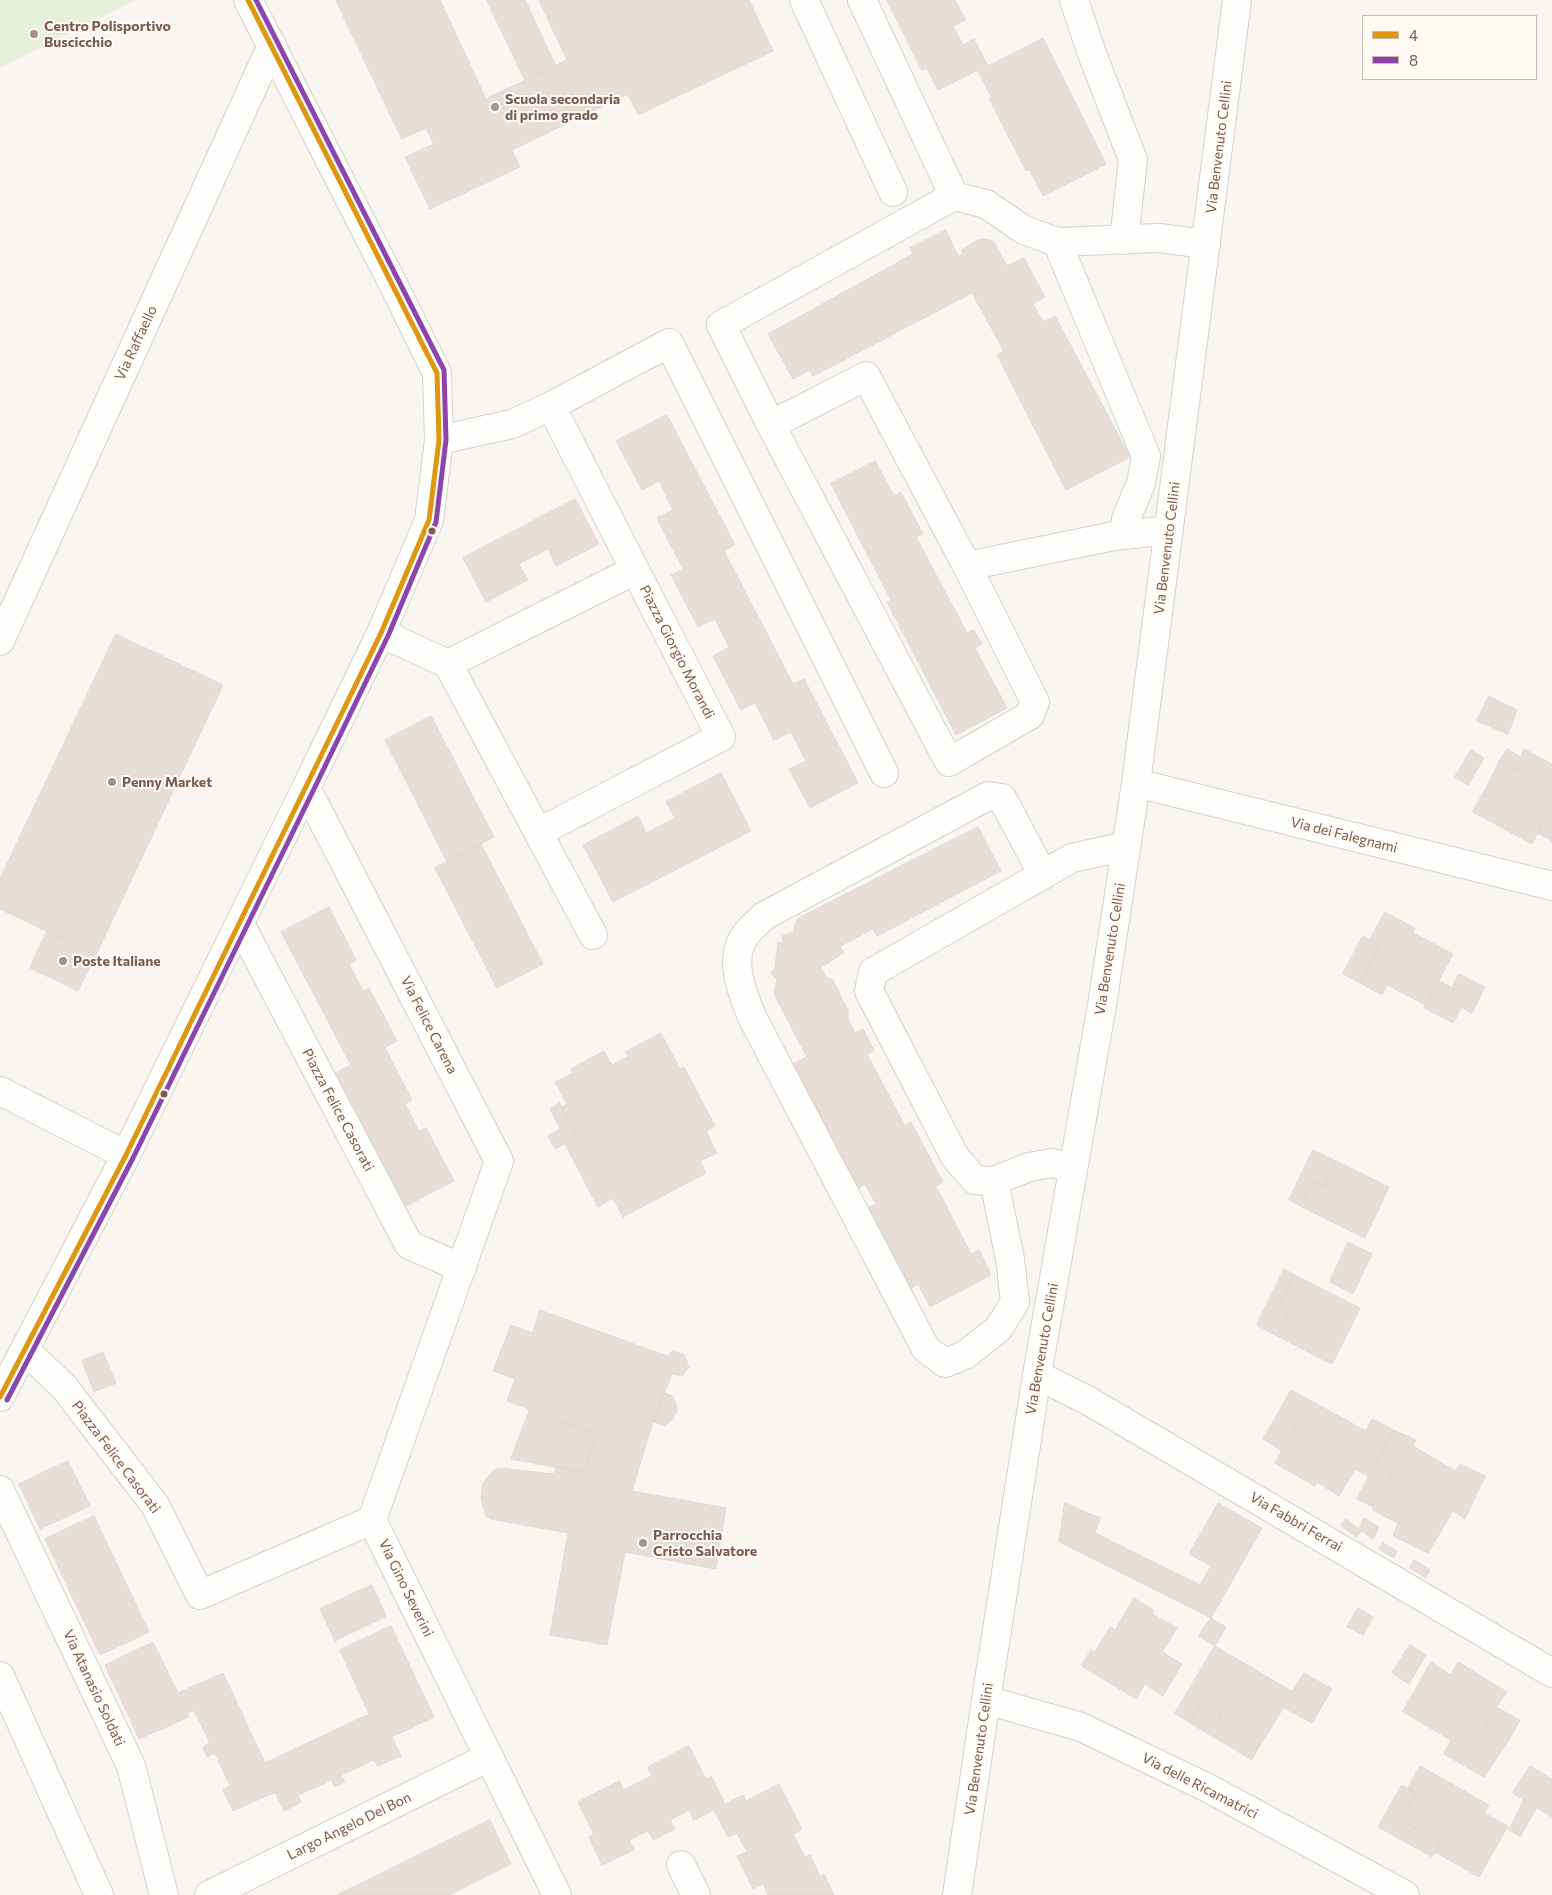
<!DOCTYPE html>
<style>
body{margin:0}
#map{position:relative;width:1552px;height:1895px;overflow:hidden;background:#f9f5f0;font-family:Commissioner,sans-serif}
canvas{display:block}
.legend{position:absolute;left:1362px;top:15px;width:175px;height:65px;box-sizing:border-box;background:#fffaf3;border:1px solid #cabbb1;margin:0;padding:6px 9px;list-style:none;font-size:15px;color:#7a5c4d}
.legend li{display:flex;align-items:center;gap:10px;height:25px}
.legend b{width:25px;border:1px solid #cabbb1}
</style>
<div id="map">
<canvas width="1552" height="1895"></canvas>
<ul class="legend">
<li><b style="height:6px;background:#de970f"></b>4</li>
<li><b style="height:6px;background:#8e44ad"></b>8</li>
</ul>
</div>
<script>
const c = document.querySelector('canvas').getContext('2d');
c.lineJoin = 'round';
function paint(path, color) {
  c.fillStyle = color;
  c.fill(path, 'evenodd');
}
function trace(path, color, width, dash) {
  c.strokeStyle = color;
  c.lineWidth = width;
  c.lineCap = dash ? 'butt' : 'round';
  c.setLineDash(dash || []);
  c.stroke(path);
}
function label(font, color, halo, rows, align = 'center') {
  c.font = font + ' Commissioner,sans-serif';
  c.lineWidth = 4;
  c.setLineDash([]);
  c.textBaseline = 'middle';
  c.strokeStyle = halo;
  c.fillStyle = color;
  for (const [text, x, y, turn = 0] of rows) {
    c.save();
    c.translate(x, y);
    c.rotate((+turn || 0) * Math.PI / 180);
    c.textAlign = isNaN(turn) ? turn : align;
    if (halo) c.strokeText(text, 0, 0);
    c.fillText(text, 0, 0);
    c.restore();
  }
}
const green = new Path2D(`
 M0,0H136L0,68Z`);
const building = new Path2D(`
 M336,0H440L486,99L567,60L539,0H749L773,51L638,115L628,94L512,150L520,167L430,209L405,157L434,144L426,128L402,139Z
 M487,0H525L556,66L525,80Z
 M887,0H955L965,20L953,26L963,45L974,39L988,66L1043,38L1106,164L1043,196L1030,170L1026,171L989,98L991,97L978,70L938,90L927,68L922,70Z
 M946,230L958,256L963,254L962,250L978,240L986,239L994,242L1007,266L1024,258L1045,297L1033,304L1043,322L1055,316L1130,457L1066,490L997,355L1004,351L972,293L813,376L810,370L793,379L768,334L913,254L910,248Z
 M667,415L735,545L724,551L793,684L804,679L858,783L810,808L789,769L806,761L791,732L774,740L755,703L741,710L713,656L729,647L715,619L698,627L671,575L683,569L657,518L673,510L659,481L642,490L616,441Z
 M875,461L894,496L901,492L923,534L916,537L967,633L974,630L982,644L975,648L1007,708L956,735L887,602L891,600L831,484Z
 M575,499L599,544L556,566L548,549L519,564L528,580L486,602L463,558Z
 M116,634L223,685L96,955L0,909V879Z
 M1489,696L1517,710L1508,734L1477,721Z
 M431,716L494,837L447,862L385,740Z
 M1507,749L1521,757L1524,749L1552,764V776L1523,761L1518,772L1499,762Z
 M1471,750L1484,758L1468,785L1455,777Z
 M1523,761L1552,776V841L1538,833L1542,825L1483,794L1499,762L1518,772Z
 M721,773L751,831L613,902L583,845L638,816L646,833L675,818L666,802Z
 M1483,794L1542,825L1532,844L1473,812Z
 M978,827L1001,871L877,936L873,929L840,946L844,953L821,967L826,977L833,980L848,1011V1019L855,1033L863,1029L874,1050L867,1054L905,1126L911,1122L943,1182L936,1186L971,1254L979,1250L991,1275L930,1307L918,1284L910,1289L868,1208L876,1204L865,1184L859,1188L793,1064L807,1057L774,994L777,979L771,974L775,967L778,942L783,943L782,936L793,932L797,919Z
 M481,844L543,964L497,988L435,868Z
 M329,907L356,960L349,964L363,991L369,988L397,1041L351,1065L281,932Z
 M1385,912L1415,928L1413,933L1453,954L1426,1005L1387,985L1382,995L1360,983L1380,945L1370,940Z
 M47,931L96,955L78,991L30,968Z
 M1363,936L1380,945L1360,983L1343,974Z
 M1459,974L1485,987L1472,1013L1461,1007L1468,996L1452,988Z
 M1439,981L1468,996L1453,1023L1424,1008Z
 M661,1033L680,1069L684,1067L715,1126L706,1131L717,1153L700,1161L706,1173L623,1217L613,1198L598,1207L565,1144L578,1138L562,1107L567,1104L555,1082L573,1073L571,1069L604,1051L612,1065L629,1056L626,1052Z
 M385,1048L412,1100L405,1104L419,1131L426,1128L454,1181L406,1206L336,1073Z
 M560,1103L578,1138L555,1149L548,1136L560,1129L550,1109Z
 M1313,1150L1336,1161L1324,1186L1313,1180L1300,1206L1289,1200Z
 M1336,1161L1389,1187L1365,1238L1300,1206L1313,1180L1324,1186Z
 M1348,1242L1372,1254L1353,1294L1330,1282Z
 M1284,1269L1295,1275L1279,1306L1289,1311L1277,1336L1257,1325Z
 M1295,1275L1360,1308L1332,1364L1277,1336L1289,1311L1279,1306Z
 M540,1310L667,1356L666,1366L672,1374L653,1422L644,1451L507,1401L515,1379L493,1371L511,1325L532,1333Z
 M673,1351L683,1354L687,1361V1366L689,1367L682,1376L672,1374L666,1366L668,1362L666,1358Z
 M103,1352L116,1383L94,1392L82,1361Z
 M1291,1390L1366,1431L1372,1419L1394,1430L1369,1477L1355,1469L1339,1496L1317,1482L1319,1479L1279,1456L1296,1426L1278,1414Z
 M664,1393L672,1396L676,1403L677,1411L672,1420L665,1425L653,1422Z
 M530,1409L598,1435L582,1472L511,1459Z
 M1278,1414L1296,1426L1282,1451L1263,1439Z
 M1394,1430L1416,1440L1413,1446L1455,1471L1460,1464L1485,1476L1465,1519L1453,1511L1428,1553L1393,1536L1398,1523L1372,1510L1393,1474L1375,1465Z
 M598,1435L644,1451L632,1491L726,1508L716,1569L625,1552L607,1645L550,1635L568,1533L491,1519L486,1516L481,1499L483,1483L493,1471L499,1468L554,1474L556,1467L582,1472Z
 M1279,1456L1319,1479L1315,1486L1275,1463Z
 M68,1461L90,1506L40,1529L19,1484Z
 M1375,1465L1393,1474L1373,1507L1357,1499Z
 M1065,1503L1100,1518L1095,1533L1200,1585L1211,1566L1189,1554L1218,1503L1262,1528L1211,1618L1059,1542Z
 M94,1516L149,1632L100,1655L45,1539Z
 M1364,1518L1379,1527L1373,1539L1359,1529Z
 M1346,1519L1361,1531L1357,1537L1341,1526Z
 M1383,1543L1397,1551L1394,1558L1379,1549Z
 M1414,1560L1430,1570L1426,1578L1410,1568Z
 M372,1585L386,1616L335,1641L320,1609Z
 M1134,1598L1154,1610L1152,1614L1177,1628L1162,1652L1182,1664L1163,1696L1095,1652L1110,1627L1115,1630Z
 M1358,1608L1373,1617L1363,1635L1347,1627Z
 M1211,1618L1226,1627L1215,1646L1199,1636Z
 M391,1626L434,1717L392,1737L401,1756L378,1766L374,1760L341,1775L345,1782L334,1787L332,1780L298,1795L301,1802L284,1811L275,1792L233,1811L223,1790L230,1786L215,1753L207,1757L203,1747L210,1743L194,1710L187,1713L189,1717L139,1739L105,1665L153,1642L178,1693L223,1673L265,1763L369,1714L340,1650Z
 M1410,1645L1426,1655L1409,1684L1392,1673Z
 M1215,1646L1293,1692L1258,1749L1216,1724L1223,1711L1204,1700L1190,1723L1175,1713Z
 M1091,1650L1144,1685L1136,1699L1082,1666Z
 M1431,1662L1451,1675L1458,1662L1507,1692L1484,1724L1509,1740L1484,1777L1444,1754L1451,1740L1403,1712Z
 M1304,1673L1332,1689L1312,1723L1283,1707Z
 M1204,1700L1223,1711L1216,1724L1258,1749L1252,1760L1190,1723Z
 M1496,1707L1520,1720L1509,1740L1484,1724Z
 M689,1746L706,1779L711,1776L725,1804L743,1795L746,1801L779,1784L802,1829L793,1834L805,1857L810,1855L820,1876L824,1874L834,1895H768L763,1884L753,1889L737,1856L747,1852L737,1833L728,1837L714,1810L694,1820L689,1810L670,1820L675,1829L653,1840L648,1831L629,1840L634,1850L602,1865L589,1837L594,1834L578,1802L619,1781L624,1790L652,1776L648,1767Z
 M1420,1766L1489,1805L1484,1813L1508,1826L1479,1877L1435,1852L1441,1843L1401,1820L1416,1793L1408,1789Z
 M1530,1766L1552,1779V1817L1513,1793Z
 M1402,1785L1416,1793L1401,1820L1441,1843L1432,1857L1378,1827Z
 M1524,1800L1537,1807L1520,1837L1509,1830Z
 M490,1820L511,1864L449,1895H337Z`);
const minor = new Path2D(`
 M804,0L893,192
 M862,0L954,196
 M1074,0L1091,51L1133,160L1124,240
 M1057,242L1146,456L1141,483L1126,519V534
 M551,406L635,570
 M771,425L949,762L1030,715L1035,702L967,566
 M439,440L512,424L551,406L669,343L884,773
 M1169,530L1114,536L967,566L866,376L771,425L721,325L954,196L986,204L1024,230L1057,242L1159,238L1206,244
 M381,633L448,664L593,935
 M0,641L272,45
 M448,664L635,570L721,737L539,832
 M1136,783L1552,886
 M306,788L499,1161L372,1520L557,1895
 M240,924L409,1245L462,1268
 M0,1091L126,1155
 M1073,1168L1052,1163L1029,1167L994,1181L975,1180L955,1157L869,991L873,972L1072,858L1126,846
 M994,1181L1010,1259L1015,1302L998,1329L965,1355L945,1363L926,1349L752,1017C742,992 727,957 747,933C752,927 758,922 764,916L988,796L1002,798L1043,875
 M25,1350L64,1387L155,1505L200,1595L372,1520
 M1037,1375L1087,1400L1552,1673
 M0,1397L126,1155L306,788L381,633L429,520L439,440L437,373L390,278L248,0
 M0,1490L131,1766L164,1895
 M0,1676L99,1895
 M986,1700L1081,1727L1208,1788L1405,1895
 M681,1865L696,1895
 M209,1895L489,1757
 M957,1895L986,1700L1037,1375L1102,1005L1136,783L1237,0`);
const bus1 = new Path2D(`
 M0,1397L126,1155L381,633L429,520L439,440L437,373L248,0`);
const bus2 = new Path2D(`
 M7,1400L133,1158L313,791L388,636L436,522L446,440L444,370L256,0`);
const markers = [
 [34,34,5,"#a69286"],
 [495,107,5,"#a69286"],
 [432,531,4.5,"#7a5c4d"],
 [112,782,5,"#a69286"],
 [63,961,5,"#a69286"],
 [164,1094,4.5,"#7a5c4d"],
 [643,1543,5,"#a69286"]
];
const poiNames = [
 ["Centro Polisportivo",44,26],
 ["Buscicchio",44,42],
 ["Scuola secondaria",505,99],
 ["di primo grado",505,115],
 ["Penny Market",122,782],
 ["Poste Italiane",73,961],
 ["Parrocchia",653,1535],
 ["Cristo Salvatore",653,1551]
];
const streetNames = [
 ["Via Benvenuto Cellini",1219,147,-83],
 ["Via Raffaello",136,343,-65],
 ["Via Benvenuto Cellini",1167,548,-83],
 ["Piazza Giorgio Morandi",677,652,63],
 ["Via dei Falegnami",1344,835,14],
 ["Via Benvenuto Cellini",1110,949,-81],
 ["Via Felice Carena",429,1025,63],
 ["Piazza Felice Casorati",338,1110,62],
 ["Via Benvenuto Cellini",1042,1349,-80],
 ["Piazza Felice Casorati",116,1457,53],
 ["Via Fabbri Ferrai",1296,1522,30],
 ["Via Gino Severini",406,1588,64],
 ["Via Atanasio Soldati",94,1688,65],
 ["Via Benvenuto Cellini",979,1749,-82],
 ["Via delle Ricamatrici",1200,1786,27],
 ["Largo Angelo Del Bon",349,1826,-26]
];
paint(green, '#e7f0db');
paint(building, '#e6ded7');
trace(building, '#e2d8d2', 1);
trace(minor, '#d7d1cb', 30);
trace(minor, '#fefefd', 28);
trace(bus1, '#de970f', 5);
trace(bus2, '#8e44ad', 5);
for (const [x, y, r, color] of markers) {
  const dot = new Path2D();
  dot.arc(x, y, r, 0, 2 * Math.PI);
  c.fillStyle = color;
  c.fill(dot);
  trace(dot, '#fffaf3', 2);
}
label('bold 14px', '#7a5c4d', '#fffaf3', poiNames, 'left');
label('14px', '#7a5c4d', '#fffaf3', streetNames);
</script>
